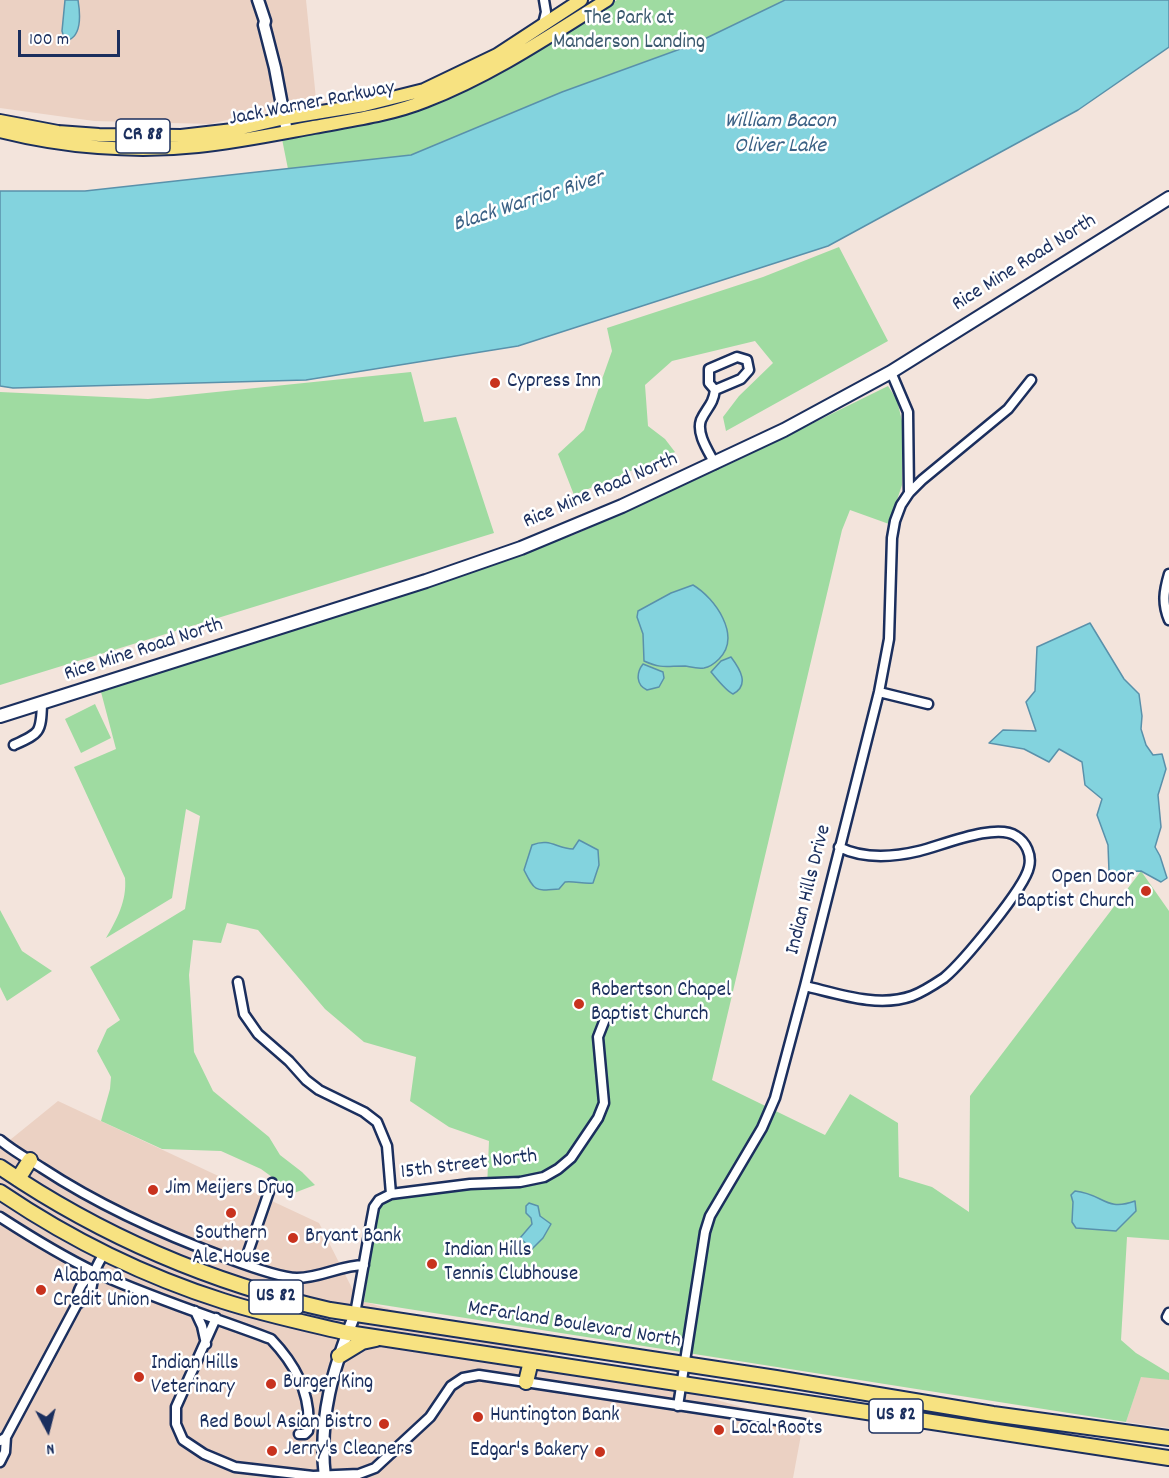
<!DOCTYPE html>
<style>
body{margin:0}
#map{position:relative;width:1169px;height:1478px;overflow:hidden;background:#f3e4dc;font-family:Dekko,sans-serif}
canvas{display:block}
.north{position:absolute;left:18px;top:1400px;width:60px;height:60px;-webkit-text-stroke:4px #fff;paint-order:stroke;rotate:173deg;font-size:16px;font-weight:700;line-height:24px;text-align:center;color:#1b2f5e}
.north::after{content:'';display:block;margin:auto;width:21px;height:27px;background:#1b2f5e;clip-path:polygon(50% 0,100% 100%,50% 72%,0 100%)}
.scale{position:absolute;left:18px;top:30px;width:102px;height:27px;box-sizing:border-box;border:3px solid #1b2f5e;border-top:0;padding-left:8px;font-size:18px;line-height:21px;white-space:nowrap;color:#1b2f5e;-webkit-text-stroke:4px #fff;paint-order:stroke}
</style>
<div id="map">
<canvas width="1169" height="1478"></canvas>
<div class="north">N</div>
<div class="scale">100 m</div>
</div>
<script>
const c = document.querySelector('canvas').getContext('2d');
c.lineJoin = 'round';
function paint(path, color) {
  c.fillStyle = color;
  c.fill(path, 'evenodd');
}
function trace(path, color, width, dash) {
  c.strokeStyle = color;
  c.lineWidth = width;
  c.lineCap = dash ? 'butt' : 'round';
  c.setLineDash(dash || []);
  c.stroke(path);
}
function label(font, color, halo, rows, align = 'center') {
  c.font = font + ' Dekko,sans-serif';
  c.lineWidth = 5;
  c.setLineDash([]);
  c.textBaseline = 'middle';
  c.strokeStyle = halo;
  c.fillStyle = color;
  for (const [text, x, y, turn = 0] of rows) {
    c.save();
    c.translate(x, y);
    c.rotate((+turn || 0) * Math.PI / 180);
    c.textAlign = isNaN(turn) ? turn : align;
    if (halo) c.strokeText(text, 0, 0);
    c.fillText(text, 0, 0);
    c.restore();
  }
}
const built = new Path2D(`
 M0,0H306L316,99L210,124L94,121L0,108Z
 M58,1101L319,1223L358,1300L803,1424L793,1478H0V1137L5,1144Z
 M1141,1376L1169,1380V1428L1126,1422Z`);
const green = new Path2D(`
 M617,0H785L694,44L562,92L411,155L288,169L282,139C319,132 358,128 395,118C477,95 547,47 617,0Z
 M839,247L888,341L726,431L723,417L739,396L773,363L755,341L672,361L645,385L648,426L665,439L675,452L574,495L558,454L584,430L612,351L607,328L763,277Z
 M411,372L424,422L456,417L494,533L0,685V392L148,399Z
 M888,386L897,400L902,421V485L889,524L850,510L842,530L712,1080L825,1135L850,1094L898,1123L899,1177L932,1187L969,1212L970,1096L1141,871L1169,911V1240L1127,1237L1121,1340L1136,1353L1169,1373V1380L1141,1377L1126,1422L364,1302L378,1209L390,1199L459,1189L487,1188L489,1141L449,1127L410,1101L416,1057L364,1042L325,1009L258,930L227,923L221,943L193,940L189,975L194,1052L213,1091L269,1137L280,1155L302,1172L315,1185L294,1193L261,1169L221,1151L162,1149L101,1121L110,1089L111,1077L97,1051L107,1029L120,1020L90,967L185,909L200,816L186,809L172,898L106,938C117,919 127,901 125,878L74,767L116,749L101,692L454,577L576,534L736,461Z
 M95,704L111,738L81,753L65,719Z
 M0,910L22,951L52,971L7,1001L0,987Z`);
const water = new Path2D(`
 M65,0H78C80,12 82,34 69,40L64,38L62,31Z
 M785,0H1169V47L1078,110L828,246L518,346L306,380L13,388L0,386V191H85L411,155L562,92L694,44Z
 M693,585C715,598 742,636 719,659C715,663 710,667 704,668C697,669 691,667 685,666C666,666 662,669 644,661L643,634L637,617L638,611L671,593Z
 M1090,623L1124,679L1139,694L1142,716L1141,729L1146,745L1153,755L1162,754L1166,769L1158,795L1161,827L1155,847L1160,856L1167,878L1161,882L1141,871L1109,872L1108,845L1097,815L1102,799L1085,785L1082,762L1059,749L1049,762L1024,749L989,743L1003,730L1036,731L1026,702L1035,691L1037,647Z
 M731,657C740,669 750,685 733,694C726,691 717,679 711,672L721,661Z
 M643,664L663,672L664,678L659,687L647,690C636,685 636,673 643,664Z
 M579,840L598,850L599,865L593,883C583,884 575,881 565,882L559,889C535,891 535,892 524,870L532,845C550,838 556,848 573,849Z
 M1075,1191C1104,1194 1105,1212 1135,1201L1136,1211L1116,1231L1076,1228L1072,1222L1073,1202L1071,1195Z
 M529,1203L538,1206L540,1216L551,1224L543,1238L532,1249L520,1238L532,1224L531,1218L526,1213V1206Z`);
const minor = new Path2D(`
 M543,24L546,12L544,0
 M891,372L908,412L909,493
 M715,390L709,383V369L737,357L747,360L749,370L741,379L715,390C713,405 707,407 701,420C696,434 709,452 715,464
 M1169,574C1164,591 1162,603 1169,620
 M879,692L928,704
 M14,745C40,733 41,733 42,704
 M238,982L244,1014L258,1034L289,1061L306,1080L319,1090L364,1112L377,1122L387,1146L391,1194
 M805,986C839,994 878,1008 912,996C923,992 935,984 944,978C962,963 1025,888 1029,867C1032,855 1026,842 1016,836C996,822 941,846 919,851C894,857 863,859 839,847
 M0,1140C13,1151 28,1159 42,1168C100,1206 162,1234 227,1258C243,1264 281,1278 297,1278C321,1278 341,1265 364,1265
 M0,1217C31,1237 62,1256 95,1272C152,1298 212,1317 271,1339C295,1364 312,1395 308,1431L305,1434H299
 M244,1264L272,1183
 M77,1304C95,1296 90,1286 95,1271C97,1265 101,1259 104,1253
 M195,1311L202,1326L206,1344
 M1169,1313L1167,1317L1169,1319
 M355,1314L371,1223L374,1207L379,1200L391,1194L470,1184L520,1182L544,1177L558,1169L571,1158L598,1118L604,1103L598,1037L607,1014
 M216,1318L176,1407V1424L183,1440L204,1454L235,1467L313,1476L359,1474L375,1468L430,1417L451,1386L463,1378L479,1375L803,1424
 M305,1389L331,1382
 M678,1406L705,1232L710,1216L762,1128L775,1098L805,986L879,692L889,639L892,538L895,521L901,505L909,493L922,480L1008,409L1031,380
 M6,1437L77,1304C76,1289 84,1280 95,1272
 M0,1441L6,1437L5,1452L0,1462`);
const tertiary = new Path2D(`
 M258,0L265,21L264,25L275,68L287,132
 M325,1478C318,1418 333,1368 355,1314`);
const secondary = new Path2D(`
 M0,716L426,581L521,548L622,506L784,430L891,372L1169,198`);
const primary = new Path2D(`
 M0,121L58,132L99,135L181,136L233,130L285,118L364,105L424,90L497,55L581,0
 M0,131C63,147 133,153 198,146C237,142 276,134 314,127C351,120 390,115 425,101C490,76 548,37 607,0`);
const trunk = new Path2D(`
 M0,1167C101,1236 211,1283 330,1310L776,1378L993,1414L1169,1438
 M18,1179L30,1160
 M0,1192C68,1238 144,1276 223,1301C263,1314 306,1323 348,1333L1169,1458
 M339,1356L362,1342L376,1339
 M526,1382L531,1361`);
const markers = [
 [495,383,6,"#c8321e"],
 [1146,891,6,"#c8321e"],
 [579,1004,6,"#c8321e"],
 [153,1190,6,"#c8321e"],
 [231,1213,6,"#c8321e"],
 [293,1238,6,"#c8321e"],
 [432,1264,6,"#c8321e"],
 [41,1290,6,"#c8321e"],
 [139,1377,6,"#c8321e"],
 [271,1384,6,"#c8321e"],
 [478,1417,6,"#c8321e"],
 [384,1424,6,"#c8321e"],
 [719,1430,6,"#c8321e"],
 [272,1451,6,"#c8321e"],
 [600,1452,6,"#c8321e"]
];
const shields = [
 [143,136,54],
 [276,1297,54],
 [896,1416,54]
];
const shieldNames = [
 ["CR 88",143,136],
 ["US 82",276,1297],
 ["US 82",896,1416]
];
const parkNames = [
 ["The Park at",629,20],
 ["Manderson Landing",629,44]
];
const streetNames = [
 ["Jack Warner Parkway",312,105,-11],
 ["Rice Mine Road North",1025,264,-32],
 ["Rice Mine Road North",601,492,-23],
 ["Rice Mine Road North",144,651,-18],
 ["Indian Hills Drive",810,890,-76],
 ["15th Street North",469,1166,-7],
 ["McFarland Boulevard North",574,1326,9]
];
const poiNames = [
 ["Cypress Inn",507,383],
 ["Open Door",1134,879,"right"],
 ["Baptist Church",1134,903,"right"],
 ["Robertson Chapel",591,992],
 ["Baptist Church",591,1016],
 ["Jim Meijers Drug",165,1190],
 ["Southern",231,1235,"center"],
 ["Ale House",231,1259,"center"],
 ["Bryant Bank",305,1238],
 ["Indian Hills",444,1252],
 ["Tennis Clubhouse",444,1276],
 ["Alabama",53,1278],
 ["Credit Union",53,1302],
 ["Indian Hills",151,1365],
 ["Veterinary",151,1389],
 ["Burger King",283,1384],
 ["Huntington Bank",490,1417],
 ["Red Bowl Asian Bistro",372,1424,"right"],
 ["Local Roots",731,1430],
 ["Jerry's Cleaners",284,1451],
 ["Edgar's Bakery",588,1452,"right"]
];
const waterNames = [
 ["William Bacon",780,123],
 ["Oliver Lake",780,148],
 ["Black Warrior River",529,203,-18]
];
paint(built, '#ebd1c3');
paint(green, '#9fdba1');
paint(water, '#83d3de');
trace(water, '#5991ab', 1.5);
trace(minor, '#1b2f5e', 13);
trace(tertiary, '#1b2f5e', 15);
trace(secondary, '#1b2f5e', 16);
trace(primary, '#1b2f5e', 16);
trace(trunk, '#1b2f5e', 18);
trace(minor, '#fff', 8);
trace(tertiary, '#fff', 10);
trace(secondary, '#fff', 12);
trace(primary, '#f7e281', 12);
trace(trunk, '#f7e281', 14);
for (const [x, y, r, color] of markers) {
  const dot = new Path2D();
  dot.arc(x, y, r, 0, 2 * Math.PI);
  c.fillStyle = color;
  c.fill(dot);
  trace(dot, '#fff', 2);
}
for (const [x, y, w] of shields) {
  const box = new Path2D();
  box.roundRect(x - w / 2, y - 17, w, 34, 4.5);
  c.fillStyle = '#fff';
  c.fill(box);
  trace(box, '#1b2f5e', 1.5);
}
label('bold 20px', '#1b2f5e', null, shieldNames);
label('21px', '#3c5a6f', '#fff', parkNames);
label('21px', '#1b2f5e', '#fff', streetNames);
label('21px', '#1b2f5e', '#fff', poiNames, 'left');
label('italic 22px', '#3a6084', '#fff', waterNames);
</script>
